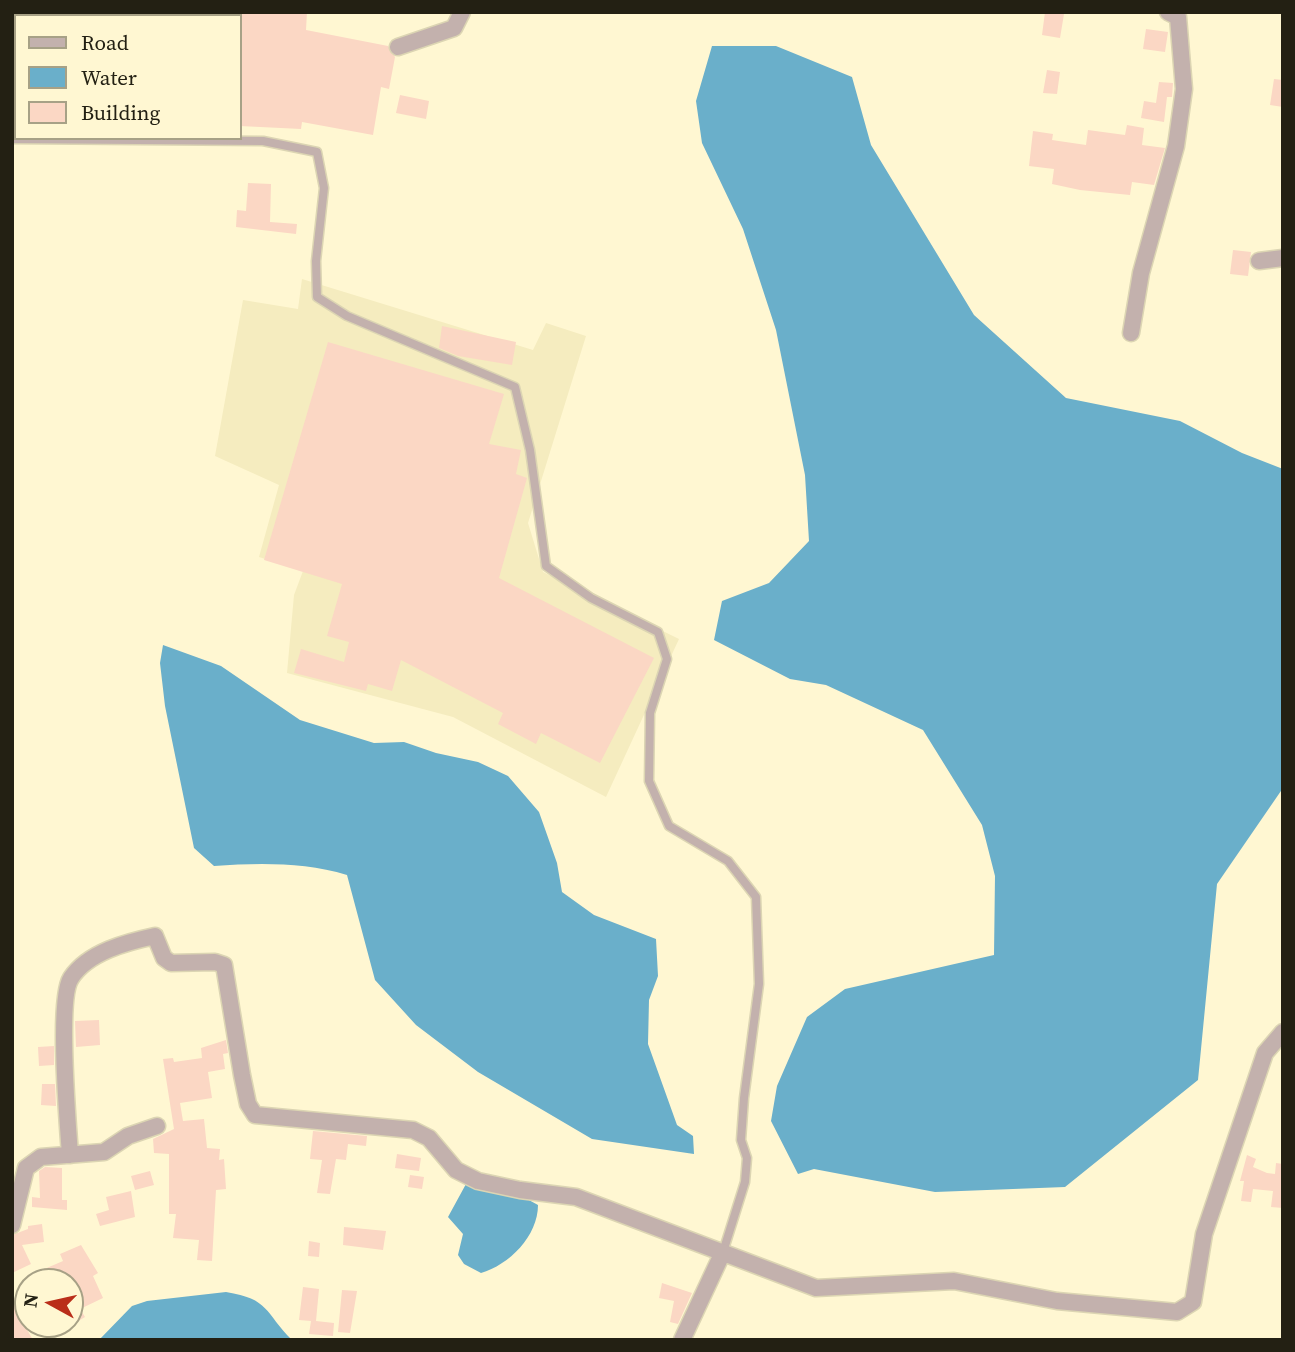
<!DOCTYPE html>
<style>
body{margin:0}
#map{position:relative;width:1295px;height:1352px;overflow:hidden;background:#fff7d2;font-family:"Source Serif 4",serif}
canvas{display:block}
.frame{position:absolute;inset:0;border:14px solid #232013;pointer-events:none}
.legend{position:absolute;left:14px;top:14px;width:228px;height:126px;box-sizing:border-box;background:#fff7d2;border:2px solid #a7a186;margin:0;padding:9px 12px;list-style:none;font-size:21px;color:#232013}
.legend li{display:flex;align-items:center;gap:14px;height:35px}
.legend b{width:35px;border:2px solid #a7a186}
.north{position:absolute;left:14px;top:1268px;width:70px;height:70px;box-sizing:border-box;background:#fff7d2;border:2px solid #a7a186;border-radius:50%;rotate:278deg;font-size:19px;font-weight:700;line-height:28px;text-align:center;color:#232013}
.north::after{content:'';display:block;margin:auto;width:24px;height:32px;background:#ba2e19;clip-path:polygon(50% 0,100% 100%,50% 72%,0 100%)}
</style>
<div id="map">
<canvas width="1295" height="1352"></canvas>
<div class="frame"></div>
<ul class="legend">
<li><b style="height:9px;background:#c3b1ad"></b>Road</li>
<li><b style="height:19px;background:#6aafca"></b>Water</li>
<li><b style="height:19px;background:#fbd7c4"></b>Building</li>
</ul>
<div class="north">N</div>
</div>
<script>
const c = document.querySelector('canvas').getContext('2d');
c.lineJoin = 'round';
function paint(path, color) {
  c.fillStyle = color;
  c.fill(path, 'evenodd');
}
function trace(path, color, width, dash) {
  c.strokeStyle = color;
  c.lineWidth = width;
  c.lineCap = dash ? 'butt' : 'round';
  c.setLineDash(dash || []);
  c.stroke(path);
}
const built = new Path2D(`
 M302,279L533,350L546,323L586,336L528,523L543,572L679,639L606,797L453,717L287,673L294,595L303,571L259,557L279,485L215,456L243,300L298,309Z`);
const water = new Path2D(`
 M712,46H776L852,77L871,145L974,315L1066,398L1180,421L1242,453L1283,469V788L1217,884L1198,1080L1065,1187L935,1192L814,1169L798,1174L771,1121L777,1086L807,1017L845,989L994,955L995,876L982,825L923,730L826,685L790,679L714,640L722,601L769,583L809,541L805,475L776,330L743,229L702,143L696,101Z
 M163,645L221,666L300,720L374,743L404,742L436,753L478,762L508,776L539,812L557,863L562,892L594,915L656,939L658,976L649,1000L648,1044L677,1125L693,1136L694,1154L592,1139L478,1072L416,1025L375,980L347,875C304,862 258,863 214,866L194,848L165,706L160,663Z
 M466,1184L527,1199L538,1205C538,1236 509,1265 481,1273L464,1264L458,1255L463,1234L448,1217Z
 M226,1292C270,1299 264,1312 292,1340H99L132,1306L147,1301Z`);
const building = new Path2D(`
 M240,12H307L306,30L388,46L395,57L389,89L381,87L373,135L302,122L301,129L240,126Z
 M1045,12L1064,14L1060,38L1042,35Z
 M1146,29L1168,32L1165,52L1143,49Z
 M1047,70L1060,72L1057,94L1043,93Z
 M1274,79L1283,80V107L1270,105Z
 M1159,82L1173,83L1172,97H1167L1164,122L1141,118L1144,101L1156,103Z
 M400,95L429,101L426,119L396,113Z
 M1127,125L1144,128L1142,145L1165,148L1154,185L1132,182L1130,195L1080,190L1052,184L1054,169L1029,166L1033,131L1053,134L1052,140L1086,145L1088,130L1125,135Z
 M248,183L271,184L270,222L297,224L296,234L236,227L237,210L246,211Z
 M1233,250L1251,252L1248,276L1230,274Z
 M442,326L516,342L512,365L458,356L439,348Z
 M328,342L504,394L489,444L521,450L516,474L527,478L499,578L654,658L600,763L541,733L536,744L498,724L503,713L401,660L392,691L368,684L366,691L294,673L301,649L344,662L349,642L327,636L342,584L264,560Z
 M99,1020L100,1045L76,1047L75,1021Z
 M226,1040L228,1053L223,1054L225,1069L208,1072L212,1098L180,1103L183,1121L204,1119L207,1148L220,1149L219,1160L224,1159L226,1189L216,1190L212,1261L197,1260L199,1240L173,1238L176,1214H169V1154L154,1153L153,1139L174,1129L163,1059L173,1058L174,1062L202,1058L201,1048Z
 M54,1046V1065L39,1066L38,1047Z
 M42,1084H55L56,1106L41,1105Z
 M313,1131L367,1136L366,1146L348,1144L346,1160L336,1159L330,1194L317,1193L322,1160L310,1159Z
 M397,1154L421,1158L419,1171L395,1168Z
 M1247,1155L1256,1159L1253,1167L1267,1173L1275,1174L1276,1163L1283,1164V1208L1271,1207L1273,1191L1253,1189L1251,1202L1241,1201L1244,1181H1240Z
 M45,1167L62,1168V1200H67V1210L32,1207V1197L40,1198L39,1171Z
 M150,1171L154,1185L135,1190L131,1176Z
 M410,1175L424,1177L422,1189L408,1187Z
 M131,1191L135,1217L100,1226L96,1214L109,1210L106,1197Z
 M42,1224L44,1242L22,1245L31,1264L12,1273V1235L28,1229V1226Z
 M344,1227L386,1231L383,1250L343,1245Z
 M309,1241L320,1243L319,1257L308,1256Z
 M81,1245L98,1273L93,1276L103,1298L80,1309L85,1317L70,1326V1282H47L42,1270L63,1261L60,1254Z
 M662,1283L692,1293L678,1324L670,1322L674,1301L659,1298Z
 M303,1287L319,1289L316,1321L334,1323L333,1336L309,1334L311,1321L299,1320Z
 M342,1290L357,1291L350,1333L338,1332Z
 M13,1295L26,1328L33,1340H12Z`);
const lane = new Path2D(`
 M12,139L263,141L317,152L324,188L316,261L317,297L347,316L515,387L530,450L546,566L591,598L658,632L667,659L650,713L649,781L669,826L728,861L756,897L759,984L744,1098L741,1140L747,1158L745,1182L723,1252`);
const street = new Path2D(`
 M398,47L454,28L462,12
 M1259,261L1283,258
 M1131,333L1141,273L1176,146L1184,89L1178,17L1168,12
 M70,1155C68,1125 57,999 71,978C88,952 127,942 155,936L164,958L171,963L215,962L224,965L242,1075L248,1104L255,1115L413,1130L429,1138L456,1170L478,1181L520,1190L576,1197L816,1288L954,1281L1057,1301L1177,1312L1193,1302L1204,1234L1265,1053L1283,1032
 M12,1225L26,1168L41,1157L104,1152L128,1136L157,1126
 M682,1340L723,1252`);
paint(built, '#f5ecbf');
paint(water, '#6aafca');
paint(building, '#fbd7c4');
trace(lane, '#dcd5b3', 11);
trace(street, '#dcd5b3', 19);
trace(lane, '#c3b1ad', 8);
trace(street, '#c3b1ad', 16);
</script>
